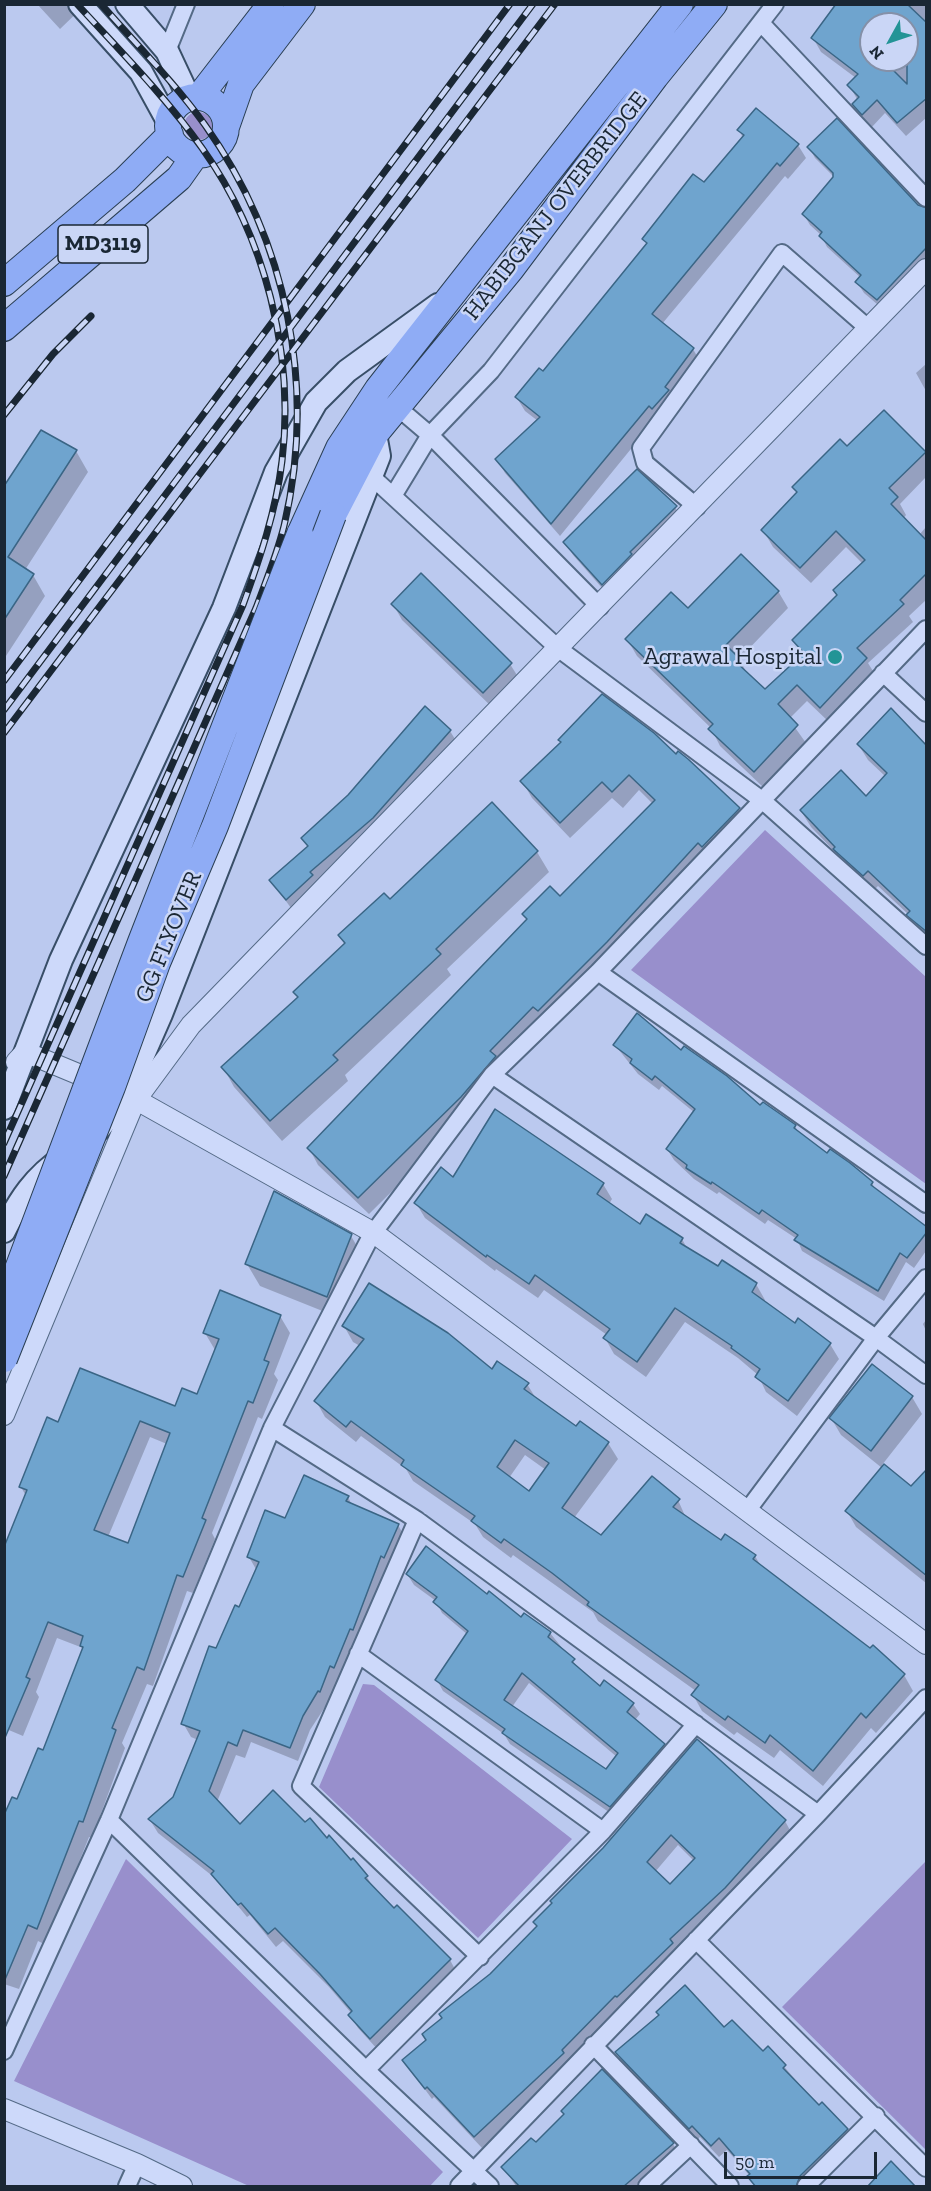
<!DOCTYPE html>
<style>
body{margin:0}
#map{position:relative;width:931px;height:2191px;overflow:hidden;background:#bbc9ef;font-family:"Zilla Slab",serif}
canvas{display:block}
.frame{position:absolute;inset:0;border:6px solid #1a2734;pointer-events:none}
.north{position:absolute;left:859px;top:12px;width:60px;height:60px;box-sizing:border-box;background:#cad6f6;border:2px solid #8490a8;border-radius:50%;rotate:230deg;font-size:16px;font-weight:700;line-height:24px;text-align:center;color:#1a2734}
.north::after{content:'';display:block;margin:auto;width:21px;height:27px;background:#239496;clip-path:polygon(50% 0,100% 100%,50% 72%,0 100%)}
.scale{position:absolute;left:724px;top:2152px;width:153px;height:27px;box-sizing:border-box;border:3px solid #1a2734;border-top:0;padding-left:8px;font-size:18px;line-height:21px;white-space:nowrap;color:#1a2734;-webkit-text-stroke:4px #cad6f6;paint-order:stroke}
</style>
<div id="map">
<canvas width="931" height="2191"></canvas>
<div class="frame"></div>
<div class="north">N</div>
<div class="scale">50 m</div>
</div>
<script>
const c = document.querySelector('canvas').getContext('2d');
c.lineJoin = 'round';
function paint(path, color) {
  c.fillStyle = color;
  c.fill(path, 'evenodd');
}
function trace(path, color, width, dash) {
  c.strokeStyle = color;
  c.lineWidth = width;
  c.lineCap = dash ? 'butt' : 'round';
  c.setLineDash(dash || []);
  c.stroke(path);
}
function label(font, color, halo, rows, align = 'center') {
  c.font = font + ' "Zilla Slab",serif';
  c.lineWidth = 5;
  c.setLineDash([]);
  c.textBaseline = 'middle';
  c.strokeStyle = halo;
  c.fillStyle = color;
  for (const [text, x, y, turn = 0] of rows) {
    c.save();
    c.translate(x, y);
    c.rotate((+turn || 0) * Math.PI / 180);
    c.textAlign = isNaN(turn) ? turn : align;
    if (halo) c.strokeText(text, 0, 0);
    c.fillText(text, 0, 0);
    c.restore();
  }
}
const green = new Path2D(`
 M184 126a14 14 0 1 1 28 0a14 14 0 1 1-28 0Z
 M765,830L926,977V1184L631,970Z
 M363,1684L374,1685L572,1839L478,1938L319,1787Z
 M126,1859L443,2172L430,2186H249L14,2081Z
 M926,1861V2150L782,2007Z`);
const shadow = new Path2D(`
 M37,4H86L60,29Z
 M838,4H926V118L906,136L885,113L871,128L853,104L857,99L849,85L856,78L821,52L813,38ZM871,24H907V60H871Z
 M739,130L798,145L806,158L788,179L785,176L662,324L693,349L701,363L560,536L505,473L497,459L538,421L525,411L517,398L543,373L648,245L644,239L704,184L743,138Z
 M809,147L918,207L926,209V264L884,310L864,293L857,282L861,278L827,247L821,235L810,225L804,215L835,178L815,158Z
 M926,364V391L916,373Z
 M847,449L924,453L926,457V477L900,504L906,515L903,519L919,535L926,527V600L909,616L913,622L868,663L876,676L830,723L807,701L789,719L806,743L764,788L720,746L711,728L637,656L627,639L688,611L778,591L788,608L739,659L748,675L765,691L803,656L794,640L838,596L863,564L846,547L811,583L773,547L763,530L798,494L794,487Z
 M76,451L88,472L25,570L33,575L45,596L4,659V489Z
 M675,507L683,521L610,597L573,555L565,542Z
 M393,604L510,664L520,680L494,709L402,620Z
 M450,731L458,744L294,912L271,881L308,848L303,838Z
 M858,744L926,746V939L909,915L878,886L873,891L844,865L839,856L811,827L801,811L866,798L886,777L868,760Z
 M676,756L738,809L748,826L504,1074L470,1114L369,1214L318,1165L309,1148L528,920L524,914L560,898L653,804L639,790L623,808L612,798L570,838L532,798L522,781Z
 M492,804L537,852L549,872L447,969L451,975L345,1075L348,1081L282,1141L234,1087L223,1067L299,999L295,993L345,945L340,936L390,901Z
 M615,1045L681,1052L761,1107L795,1126L800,1135L872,1183L876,1191L926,1229V1251L914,1268L906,1262L884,1301L802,1251L797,1239L768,1220L765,1224L719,1192L717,1194L694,1179L674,1160L667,1149L695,1113L662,1086L659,1090L638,1074Z
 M454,1179L603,1184L612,1199L609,1204L640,1226L647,1216L682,1239L688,1250L718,1268L756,1284L765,1300L764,1302L795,1325L830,1344L839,1359L797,1416L766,1392L758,1375L738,1358L685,1322L646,1377L614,1354L605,1338L607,1335L544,1290L538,1298L496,1269L495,1271L425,1218L416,1203Z
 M351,1236L364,1258L340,1318L260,1286L247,1264Z
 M280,1316L290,1333L274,1374L278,1380L262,1419L258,1417L212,1533L215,1539L193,1593L187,1591L153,1686L147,1684L122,1743L125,1748L92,1838L89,1837L46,1945L38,1941L19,1989L4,1984V1819L18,1801L44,1752L83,1648L57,1638L36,1692L39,1697L23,1736L4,1728L26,1496L21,1487L59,1424L176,1408L198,1395L215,1350L205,1333ZM150,1437L167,1444L129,1545L108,1537Z
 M926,1320V1331L923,1324Z
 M344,1326L527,1384L537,1400L576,1428L580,1423L608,1443L618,1459L574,1518L602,1537L678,1500L686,1518L721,1542L755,1556L762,1568L870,1650L873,1647L904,1675L913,1691L876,1733L871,1728L823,1786L780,1750L774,1758L737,1732L734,1735L702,1711L693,1695L696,1691L598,1621L593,1612L513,1555L511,1558L483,1537L475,1524L413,1481L406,1469L361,1436L356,1442L325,1417L316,1401L360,1346L353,1342ZM525,1455L546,1470L529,1493L509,1478Z
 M872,1366L912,1397L922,1414L882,1465L911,1488L926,1471V1583L856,1527L847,1511L882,1468L841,1435L831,1418Z
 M348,1497L352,1505L398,1525L406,1539L342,1681L338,1679L327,1704L310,1730L298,1761L251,1742L245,1758L236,1755L217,1802L240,1826L305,1824L367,1877L374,1889L394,1910L450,1960L457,1973L379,2051L358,2028L350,2015L352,2014L329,1987L283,1941L276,1947L250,1915L247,1917L215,1878L158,1833L150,1820L175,1798L198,1740L191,1737L183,1723L257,1571L249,1557L286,1520Z
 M407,1574L488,1596L521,1619L550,1633L581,1671L600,1688L633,1704L640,1714L635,1720L664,1745L670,1755L616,1817L510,1744L504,1734L443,1691L437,1680L468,1635L442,1613L436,1601L414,1585ZM529,1683L617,1757L606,1771L512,1707Z
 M697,1741L785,1821L791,1832L570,2065L482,2148L434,2097L432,2099L404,2061L427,2041L537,1927L535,1923L605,1849ZM678,1845L694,1861L670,1886L655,1872Z
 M724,2029L763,2053L768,2048L819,2107L847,2130L854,2142L808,2186H755L750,2176L727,2150L719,2157L700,2137L697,2140L624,2065L617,2053Z
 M602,2071L673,2144L681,2159L646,2186H516L503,2167L536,2144L565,2116L562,2111Z`);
const building = new Path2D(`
 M836,4H907L927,23V98L897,123L877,100L862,115L852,104L859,97L847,85L858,74L811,38ZM871,24H907V84L883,60H871Z
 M756,108L799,144L780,166L777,163L652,314L694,348L665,387L669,390L652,409L649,406L551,524L495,459L540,417L515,397L539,368L543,371L647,243L642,239L693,174L704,182L744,135L737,130Z
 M837,118L918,205L927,208V247L877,300L855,282L861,275L819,236L822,232L802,214L833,177V173L807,147Z
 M884,410L926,452L889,488L898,497L891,504L927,541V573L900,600L904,604L857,648L867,658L820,708L797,685L778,704L798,725L754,772L708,729L713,724L625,639L671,592L688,608L741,554L779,591L726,645L739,658L736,662L765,689L804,653L792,640L837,595L833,590L865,560L836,531L800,568L761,530L797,492L792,487L840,439L847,446Z
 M41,430L77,450L8,557L34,574L4,620V486Z
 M637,469L677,506L630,552L632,554L602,585L563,542Z
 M421,573L512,663L483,693L391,604Z
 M602,694L654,733L676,754L678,751L688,759L740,808L702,847L698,843L607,942L538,1011L533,1007L490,1051L496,1056L461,1097L358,1198L307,1148L527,919L522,914L550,886L560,896L655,800L629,775L612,792L602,782L560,823L520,781L561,742L558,740Z
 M425,706L451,730L373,818L310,872L313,875L286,900L269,880L308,846L301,838L348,795Z
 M891,708L927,746V932L906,915L910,911L868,871L863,876L833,849L835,847L800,810L841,770L866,796L887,773L857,744Z
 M492,802L538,851L436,949L441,954L333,1055L338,1060L270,1121L221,1067L298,997L293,992L345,943L338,935L384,893L390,899Z
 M637,1013L681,1050L684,1046L727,1076L760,1105L763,1102L796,1125L794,1128L827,1153L830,1149L850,1163L873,1182L871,1185L927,1227V1232L907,1258L900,1253L878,1291L794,1240L798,1235L762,1210L759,1214L712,1182L711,1184L686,1168L687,1165L666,1149L695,1109L655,1076L652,1080L630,1063L632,1059L613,1045Z
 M495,1109L604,1183L597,1194L640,1224L646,1214L683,1238L680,1243L718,1266L722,1260L757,1283L752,1292L795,1323L798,1318L831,1343L788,1401L755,1377L760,1369L731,1348L732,1346L675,1308L637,1362L603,1338L610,1329L535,1275L529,1284L487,1255L486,1257L414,1203L441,1167L453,1177Z
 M274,1191L352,1234L327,1297L245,1264Z
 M369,1283L448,1333L492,1369L497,1361L529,1383L524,1389L576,1426L580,1421L609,1442L562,1508L601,1535L652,1476L680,1499L673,1507L721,1540L725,1534L756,1555L753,1559L870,1648L873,1645L905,1674L866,1718L861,1713L813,1771L770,1735L765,1743L728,1716L725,1720L691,1695L699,1685L587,1605L589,1602L552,1573L504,1539L501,1543L471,1521L475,1516L401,1465L404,1460L351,1421L346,1427L314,1401L364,1339L342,1326ZM515,1440L549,1463L529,1491L497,1467Z
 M220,1290L281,1315L264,1360L269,1362L253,1403L248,1401L202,1518L206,1520L183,1577L177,1575L144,1670L137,1667L112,1728L116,1730L83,1822L79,1821L37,1929L28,1925L4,1982V1815L12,1797L17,1799L38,1748L43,1750L83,1647L80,1646L83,1636L48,1622L26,1677L30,1679L4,1740V1547L27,1490L19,1487L47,1417L58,1422L80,1368L175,1406L182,1388L197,1394L219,1339L203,1333ZM140,1421L170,1433L128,1543L94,1530Z
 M872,1364L913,1396L871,1451L829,1418Z
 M884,1464L911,1486L927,1469V1576L845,1511Z
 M304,1475L349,1496L346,1501L399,1524L384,1558L381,1556L353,1630L350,1629L334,1668L330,1666L320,1692L318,1691L303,1716L290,1748L243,1730L237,1746L228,1742L209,1791L240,1824L273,1790L305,1822L310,1818L327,1838L329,1835L351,1860L353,1858L368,1876L365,1878L394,1908L397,1905L451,1959L370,2039L348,2015L352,2011L320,1974L275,1928L268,1934L241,1903L238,1905L211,1874L214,1871L148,1819L173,1797L200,1731L181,1724L209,1646L216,1648L235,1605L239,1607L259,1562L247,1557L265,1510L285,1518Z
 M426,1546L487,1594L489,1591L521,1617L524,1613L551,1632L548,1637L575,1659L572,1662L600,1686L604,1680L634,1703L627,1712L665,1744L610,1807L502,1733L505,1729L435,1680L468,1631L433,1602L437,1597L406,1574ZM522,1673L618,1753L606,1769L504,1700Z
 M697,1739L786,1820L725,1888L670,1939L673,1943L617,1997L615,1996L562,2050L564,2053L474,2137L427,2087L425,2089L402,2060L426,2040L422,2034L442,2018L439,2014L490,1974L537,1926L533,1922L552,1903L550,1901L603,1848ZM671,1835L695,1858L670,1884L647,1862Z
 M685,1985L724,2027L732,2020L763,2051L768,2046L786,2065L783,2068L819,2105L822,2102L848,2129L800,2176L796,2187H756L747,2176L750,2174L719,2138L711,2146L692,2126L689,2129L615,2052L659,2015L656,2012Z
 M602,2069L674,2143L623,2187H520L501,2167L531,2138L536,2142L564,2114L561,2111Z
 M891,2161L916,2187H867Z`);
const minor = new Path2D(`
 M761,23L926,198
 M167,51L186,4
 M396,406L430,435L600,607
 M371,476L559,649L763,801L926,946
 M393,496L430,435L491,371L775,4
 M697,507L645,463L641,448L782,253L869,329
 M883,673L926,713
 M598,972L926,1204
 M492,1075L876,1338L926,1375
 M272,1428L417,1520L818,1814
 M747,1511L876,1338L926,1278
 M417,1520L301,1786L480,1957
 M358,1654L603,1831
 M109,1820L366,2070L490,2186
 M696,1940L926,2168
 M593,2045L730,2186
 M4,2051L109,1820L272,1428L371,1236L492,1075L598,972L926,629
 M366,2070L603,1831L696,1724
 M127,2186L137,2164
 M459,2186L818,1814L926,1698
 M647,2186L691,2145
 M806,2186L876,2116`);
const tertiary = new Path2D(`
 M16,1062L25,1052L126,1094L374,1233L926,1644
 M4,1415L135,1101L191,1025L926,269
 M4,2109L137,2164L182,2186`);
const secondary = new Path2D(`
 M80,4L141,72L169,123
 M127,4L167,51L189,98
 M4,1108L61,960L224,608L276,472L316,402L347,371L438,305
 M99,1129L126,1094L161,1014L379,456L375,434
 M4,1231C19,1200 35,1176 64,1157`);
const primary = new Path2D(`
 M199,97L271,4
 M168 126a29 29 0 1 1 58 0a29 29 0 1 1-58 0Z
 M226,127L241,84L302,4
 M4,283L125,180L170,135
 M4,328L179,178L196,154
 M333,515L375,434L511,269L655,77L714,4
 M300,534L339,448L378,389L680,4`);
const rail = new Path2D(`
 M4,415L53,354L91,316
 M4,681L510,4
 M4,710L533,4
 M4,733L555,4
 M4,1143L243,605C260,558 276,511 282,461C295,354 265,236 202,148C165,96 120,51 77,4
 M4,1176L256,608C266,581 277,554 284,526C317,387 287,241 205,125C174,82 136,44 101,4`);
const primaryBridge = new Path2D(`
 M4,1306L141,942L300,534
 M4,1359L112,1087L157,963L215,826L333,515`);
const markers = [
 [835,657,8,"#239496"]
];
const shields = [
 [103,244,90]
];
const shieldNames = [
 ["MD3119",103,244]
];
const streetNames = [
 ["HABIBGANJ OVERBRIDGE",556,206,-52],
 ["GG FLYOVER",169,937,-68]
];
const poiNames = [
 ["Agrawal Hospital",822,657]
];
paint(green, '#988fcc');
paint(shadow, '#0003');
paint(building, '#6fa4ce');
trace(building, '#3a6585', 1.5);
trace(minor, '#546a86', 20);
trace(tertiary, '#546a86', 22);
trace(secondary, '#384e67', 26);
trace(primary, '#293e53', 28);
trace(minor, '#cdd9fa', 16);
trace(tertiary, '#cdd9fa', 20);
trace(secondary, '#cdd9fa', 22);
trace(primary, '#8facf5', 26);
trace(rail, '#1a2734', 7);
trace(rail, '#cad6f6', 4.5, [14]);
trace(primaryBridge, '#293e53', 28, []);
trace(primaryBridge, '#8facf5', 26);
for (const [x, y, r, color] of markers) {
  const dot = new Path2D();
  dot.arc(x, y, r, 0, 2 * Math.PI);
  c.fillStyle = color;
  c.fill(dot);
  trace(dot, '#cad6f6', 2);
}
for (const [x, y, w] of shields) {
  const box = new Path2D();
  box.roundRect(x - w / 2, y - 19, w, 38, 4.5);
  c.fillStyle = '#cad6f6';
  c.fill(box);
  trace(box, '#1a2734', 1.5);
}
label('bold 22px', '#1a2734', null, shieldNames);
label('24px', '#1a2734', '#cad6f6', streetNames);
label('24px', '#1a2734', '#cad6f6', poiNames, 'right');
</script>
